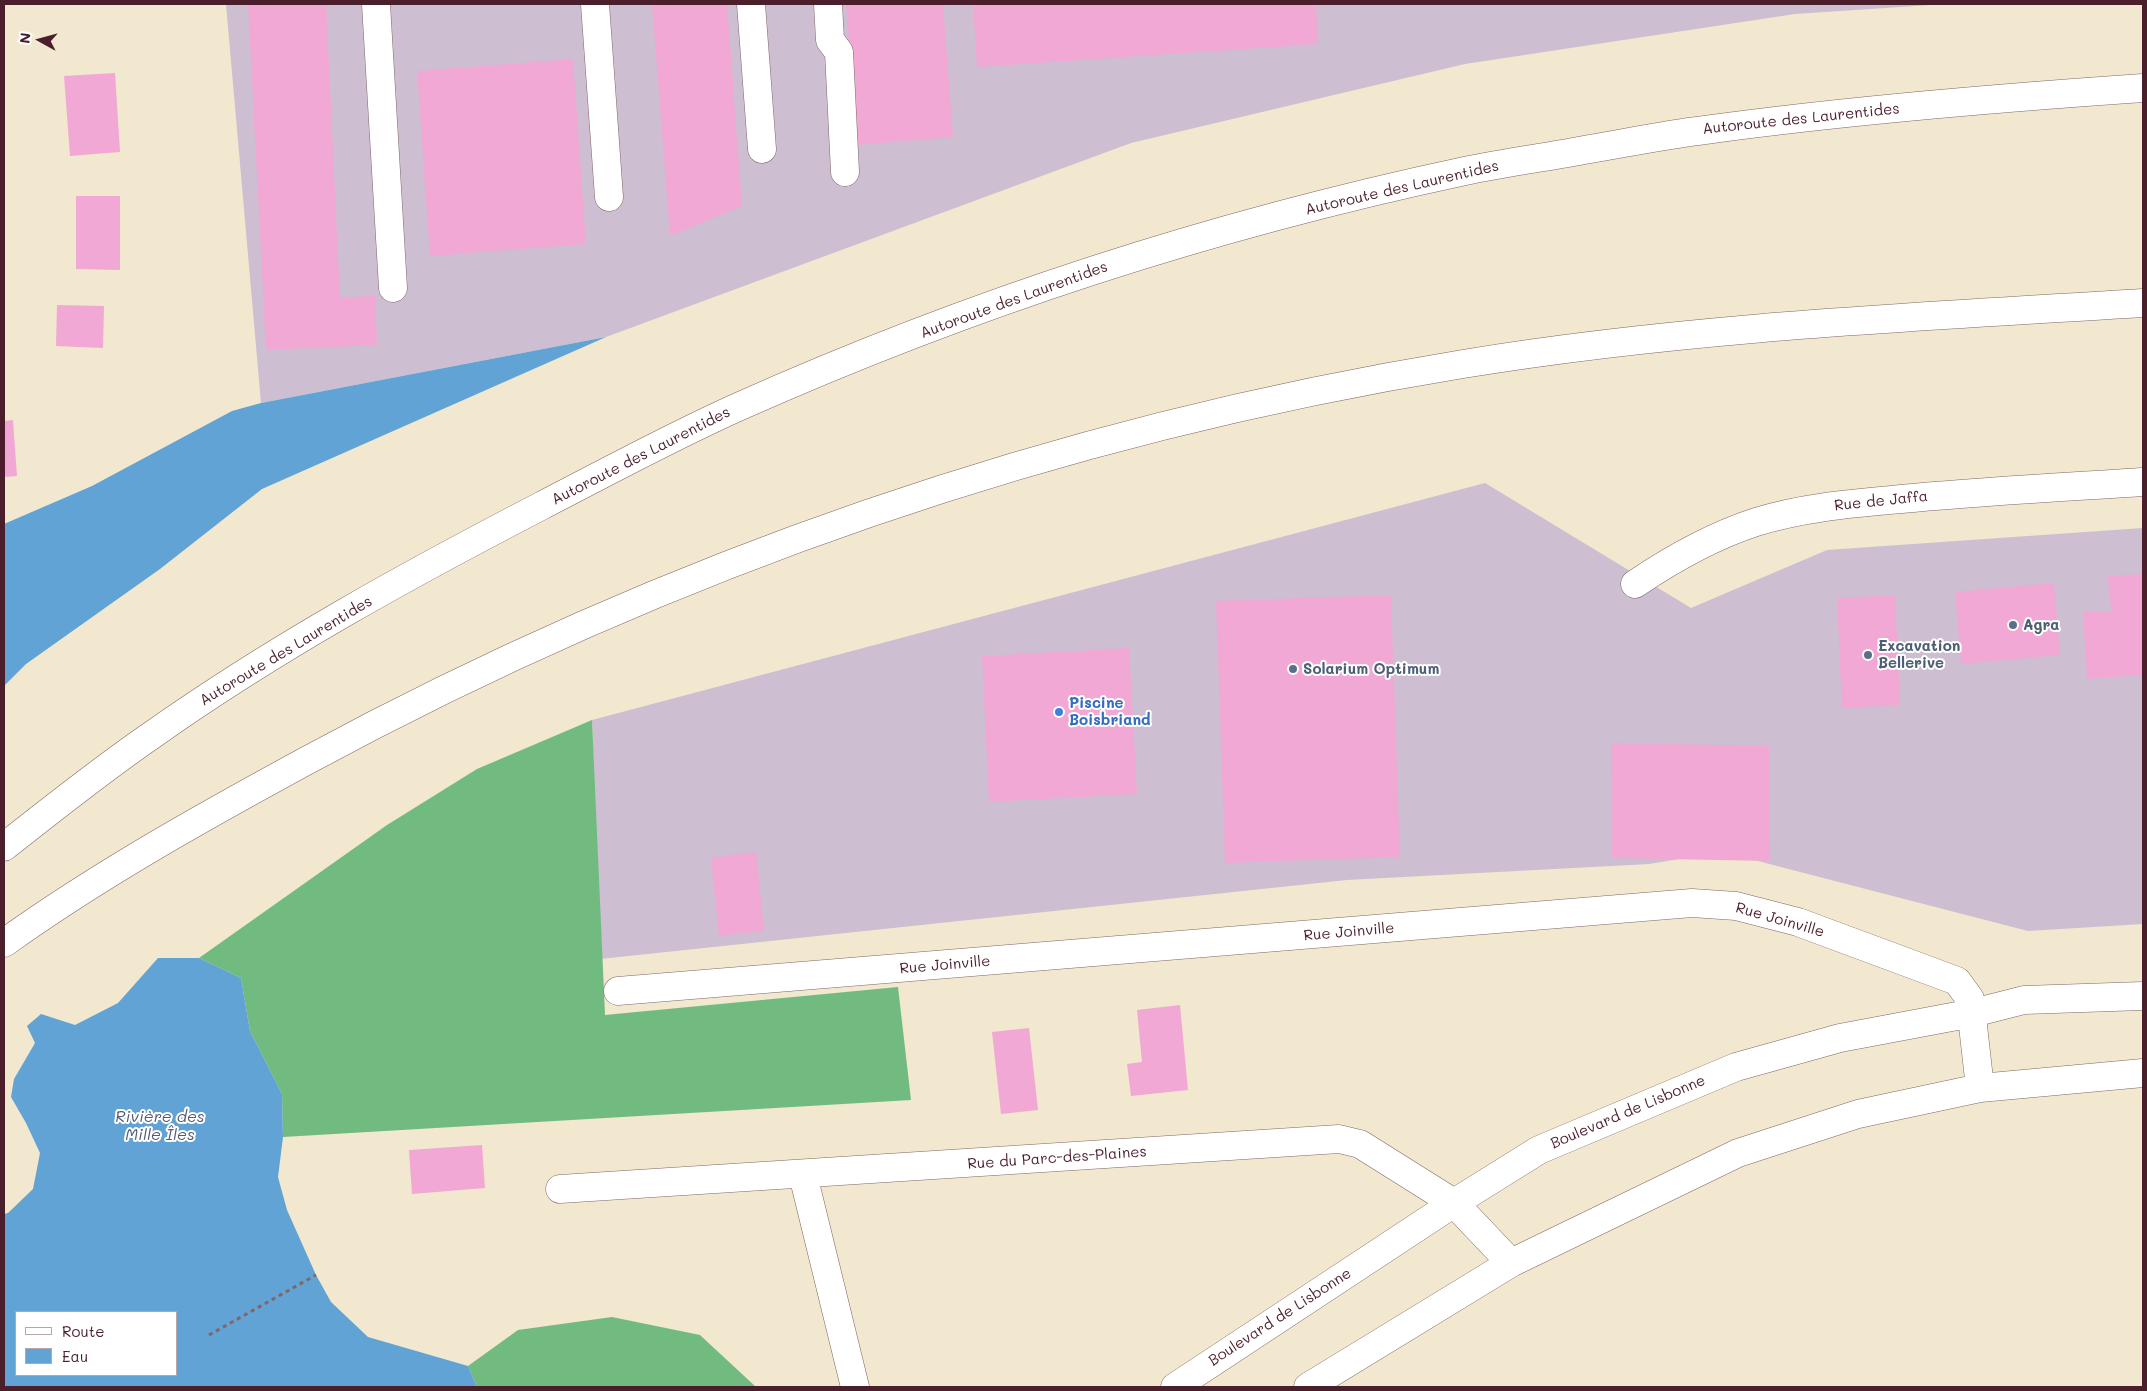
<!DOCTYPE html>
<meta charset="utf-8">
<style>
body{margin:0}
#map{position:relative;width:2147px;height:1391px;overflow:hidden;background:#f1e8cf;font-family:Mali,sans-serif}
canvas{display:block}
.frame{position:absolute;inset:0;border:5px solid #4a1f2b;pointer-events:none}
.legend{position:absolute;left:15px;top:1311px;width:162px;height:65px;box-sizing:border-box;background:#fff;border:1px solid #b7a5aa;margin:0;padding:6px 9px;list-style:none;font-size:15px;color:#4a1f2b}
.legend li{display:flex;align-items:center;gap:10px;height:25px}
.legend b{width:25px;border:1px solid #b7a5aa}
.north{position:absolute;left:15px;top:15px;width:50px;height:50px;-webkit-text-stroke:4px #fff;paint-order:stroke;rotate:277deg;font-size:14px;font-weight:700;line-height:20px;text-align:center;color:#4a1f2b}
.north::after{content:'';display:block;margin:auto;width:18px;height:22px;background:#4a1f2b;clip-path:polygon(50% 0,100% 100%,50% 72%,0 100%)}
</style>
<div id="map">
<canvas width="2147" height="1391"></canvas>
<div class="frame"></div>
<ul class="legend">
<li><b style="height:6px;background:#fff"></b>Route</li>
<li><b style="height:14px;background:#61a3d5"></b>Eau</li>
</ul>
<div class="north">N</div>
</div>
<script>
const c = document.querySelector('canvas').getContext('2d');
c.lineJoin = 'round';
function paint(path, color) {
  c.fillStyle = color;
  c.fill(path, 'evenodd');
}
function trace(path, color, width, dash) {
  c.strokeStyle = color;
  c.lineWidth = width;
  c.lineCap = dash ? 'butt' : 'round';
  c.setLineDash(dash || []);
  c.stroke(path);
}
function label(font, color, halo, rows, align = 'center') {
  c.font = font + ' Mali,sans-serif';
  c.lineWidth = 4;
  c.setLineDash([]);
  c.textBaseline = 'middle';
  c.strokeStyle = halo;
  c.fillStyle = color;
  for (const [text, x, y, turn = 0] of rows) {
    c.save();
    c.translate(x, y);
    c.rotate((+turn || 0) * Math.PI / 180);
    c.textAlign = isNaN(turn) ? turn : align;
    if (halo) c.strokeText(text, 0, 0);
    c.fillText(text, 0, 0);
    c.restore();
  }
}
const industrial = new Path2D(`
 M226,4H1946L1795,14L1465,64L1131,143L606,337L261,403Z
 M1485,483L1691,608L1827,550L2143,528V924L2028,931L1723,852L1649,864L1347,880L600,959L592,720Z`);
const forest = new Path2D(`
 M592,720L605,1015L898,987L911,1100L283,1137L282,1094L250,1031L241,978L199,958L387,825L477,769Z
 M612,1317L700,1335L756,1387H477L468,1366L518,1330Z`);
const water = new Path2D(`
 M606,337L262,489L160,569L26,664L4,686V524L92,486L232,411L261,403Z
 M158,958H199L241,978L250,1031L282,1094L283,1137L278,1177L287,1210L316,1275L331,1302L368,1337L468,1366L477,1387H4V1214L8,1213L33,1189L40,1153L26,1123L11,1097L14,1079L35,1043L27,1026L41,1014L75,1025L118,1003ZM16,1312H176V1375H16Z`);
const building = new Path2D(`
 M248,4H326L340,298L375,296L377,345L266,350Z
 M652,4H727L742,206L670,236Z
 M846,4H943L953,137L857,145Z
 M973,4H1316L1318,44L977,67Z
 M573,59L586,244L430,256L417,71Z
 M115,73L120,152L70,156L64,76Z
 M76,196H120V270L76,269Z
 M57,305L104,306L103,348L56,346Z
 M13,420L17,476L4,477V421Z
 M2143,574V675L2087,679L2083,612L2111,611L2108,576Z
 M2054,583L2060,655L1961,664L1955,592Z
 M1391,595L1400,857L1225,863L1216,601Z
 M1895,595L1900,705L1842,708L1837,598Z
 M1129,648L1137,794L989,802L982,656Z
 M1611,743L1769,746L1770,861L1612,858Z
 M756,852L764,931L719,936L711,858Z
 M1180,1005L1188,1090L1131,1096L1127,1064L1142,1062L1137,1010Z
 M1029,1028L1038,1110L1001,1114L992,1032Z
 M482,1145L485,1188L412,1194L409,1150Z`);
const path = new Path2D(`
 M209,1335L316,1275`);
const minor = new Path2D(`
 M376,4L393,288
 M595,4L609,197
 M751,4L762,149
 M828,4L830,40L839,52L845,172
 M1635,584C1672,559 1713,536 1756,522C1807,506 1860,503 1913,498C1989,491 2066,487 2143,482
 M618,991L1692,903L1736,906L1798,922L1957,981L1970,999L1980,1088
 M803,1175L855,1387
 M560,1189L1339,1139L1360,1144L1454,1203L1511,1263
 M1175,1387L1454,1203L1539,1150L1736,1067L1840,1038L1973,1013L2024,1000L2143,996
 M1308,1387L1511,1263L1738,1153L1858,1114L1980,1088L2143,1073`);
const highway = new Path2D(`
 M4,847C52,809 101,770 152,735C275,648 408,575 541,506C607,472 671,437 738,407C971,303 1216,224 1465,171C1503,163 1541,158 1579,151C1621,144 1663,135 1705,130C1850,110 1997,98 2143,88
 M4,943C99,875 203,817 306,761C668,565 1057,430 1463,364C1688,327 1916,317 2143,303`);
const markers = [
 [2013,625,5,"#5c6f8a"],
 [1868,655,5,"#5c6f8a"],
 [1293,669,5,"#5c6f8a"],
 [1059,712,5,"#3f7fe0"]
];
const streetNames = [
 ["Autoroute des Laurentides",1801,119,-6],
 ["Autoroute des Laurentides",1402,188,-13],
 ["Autoroute des Laurentides",1014,300,-20],
 ["Autoroute des Laurentides",641,456,-27],
 ["Rue de Jaffa",1881,501,-6],
 ["Autoroute des Laurentides",286,651,-31],
 ["Rue Joinville",1780,920,16],
 ["Rue Joinville",1349,932,-5],
 ["Rue Joinville",945,965,-5],
 ["Boulevard de Lisbonne",1628,1112,-23],
 ["Rue du Parc-des-Plaines",1057,1158,-4],
 ["Boulevard de Lisbonne",1280,1317,-33]
];
const serviceNames = [
 ["Agra",2023,625],
 ["Excavation",1878,646],
 ["Bellerive",1878,663],
 ["Solarium Optimum",1303,669]
];
const shopNames = [
 ["Piscine",1069,703],
 ["Boisbriand",1069,720]
];
const waterNames = [
 ["Rivière des",160,1117],
 ["Mille Îles",160,1135]
];
paint(industrial, '#cdbed2');
paint(forest, '#71bb81');
paint(water, '#61a3d5');
paint(building, '#f1a8d4');
trace(minor, '#846564', 29);
trace(highway, '#846564', 29);
trace(path, '#846564', 3, [4, 4]);
trace(minor, '#fff', 28);
trace(highway, '#fff', 28);
for (const [x, y, r, color] of markers) {
  const dot = new Path2D();
  dot.arc(x, y, r, 0, 2 * Math.PI);
  c.fillStyle = color;
  c.fill(dot);
  trace(dot, '#fff', 2);
}
label('15px', '#4a1f2b', '#fff', streetNames);
label('bold 15px', '#4e5e75', '#fff', serviceNames, 'left');
label('bold 15px', '#366cbe', '#fff', shopNames, 'left');
label('italic 16px', '#545a77', '#fff', waterNames);
</script>
